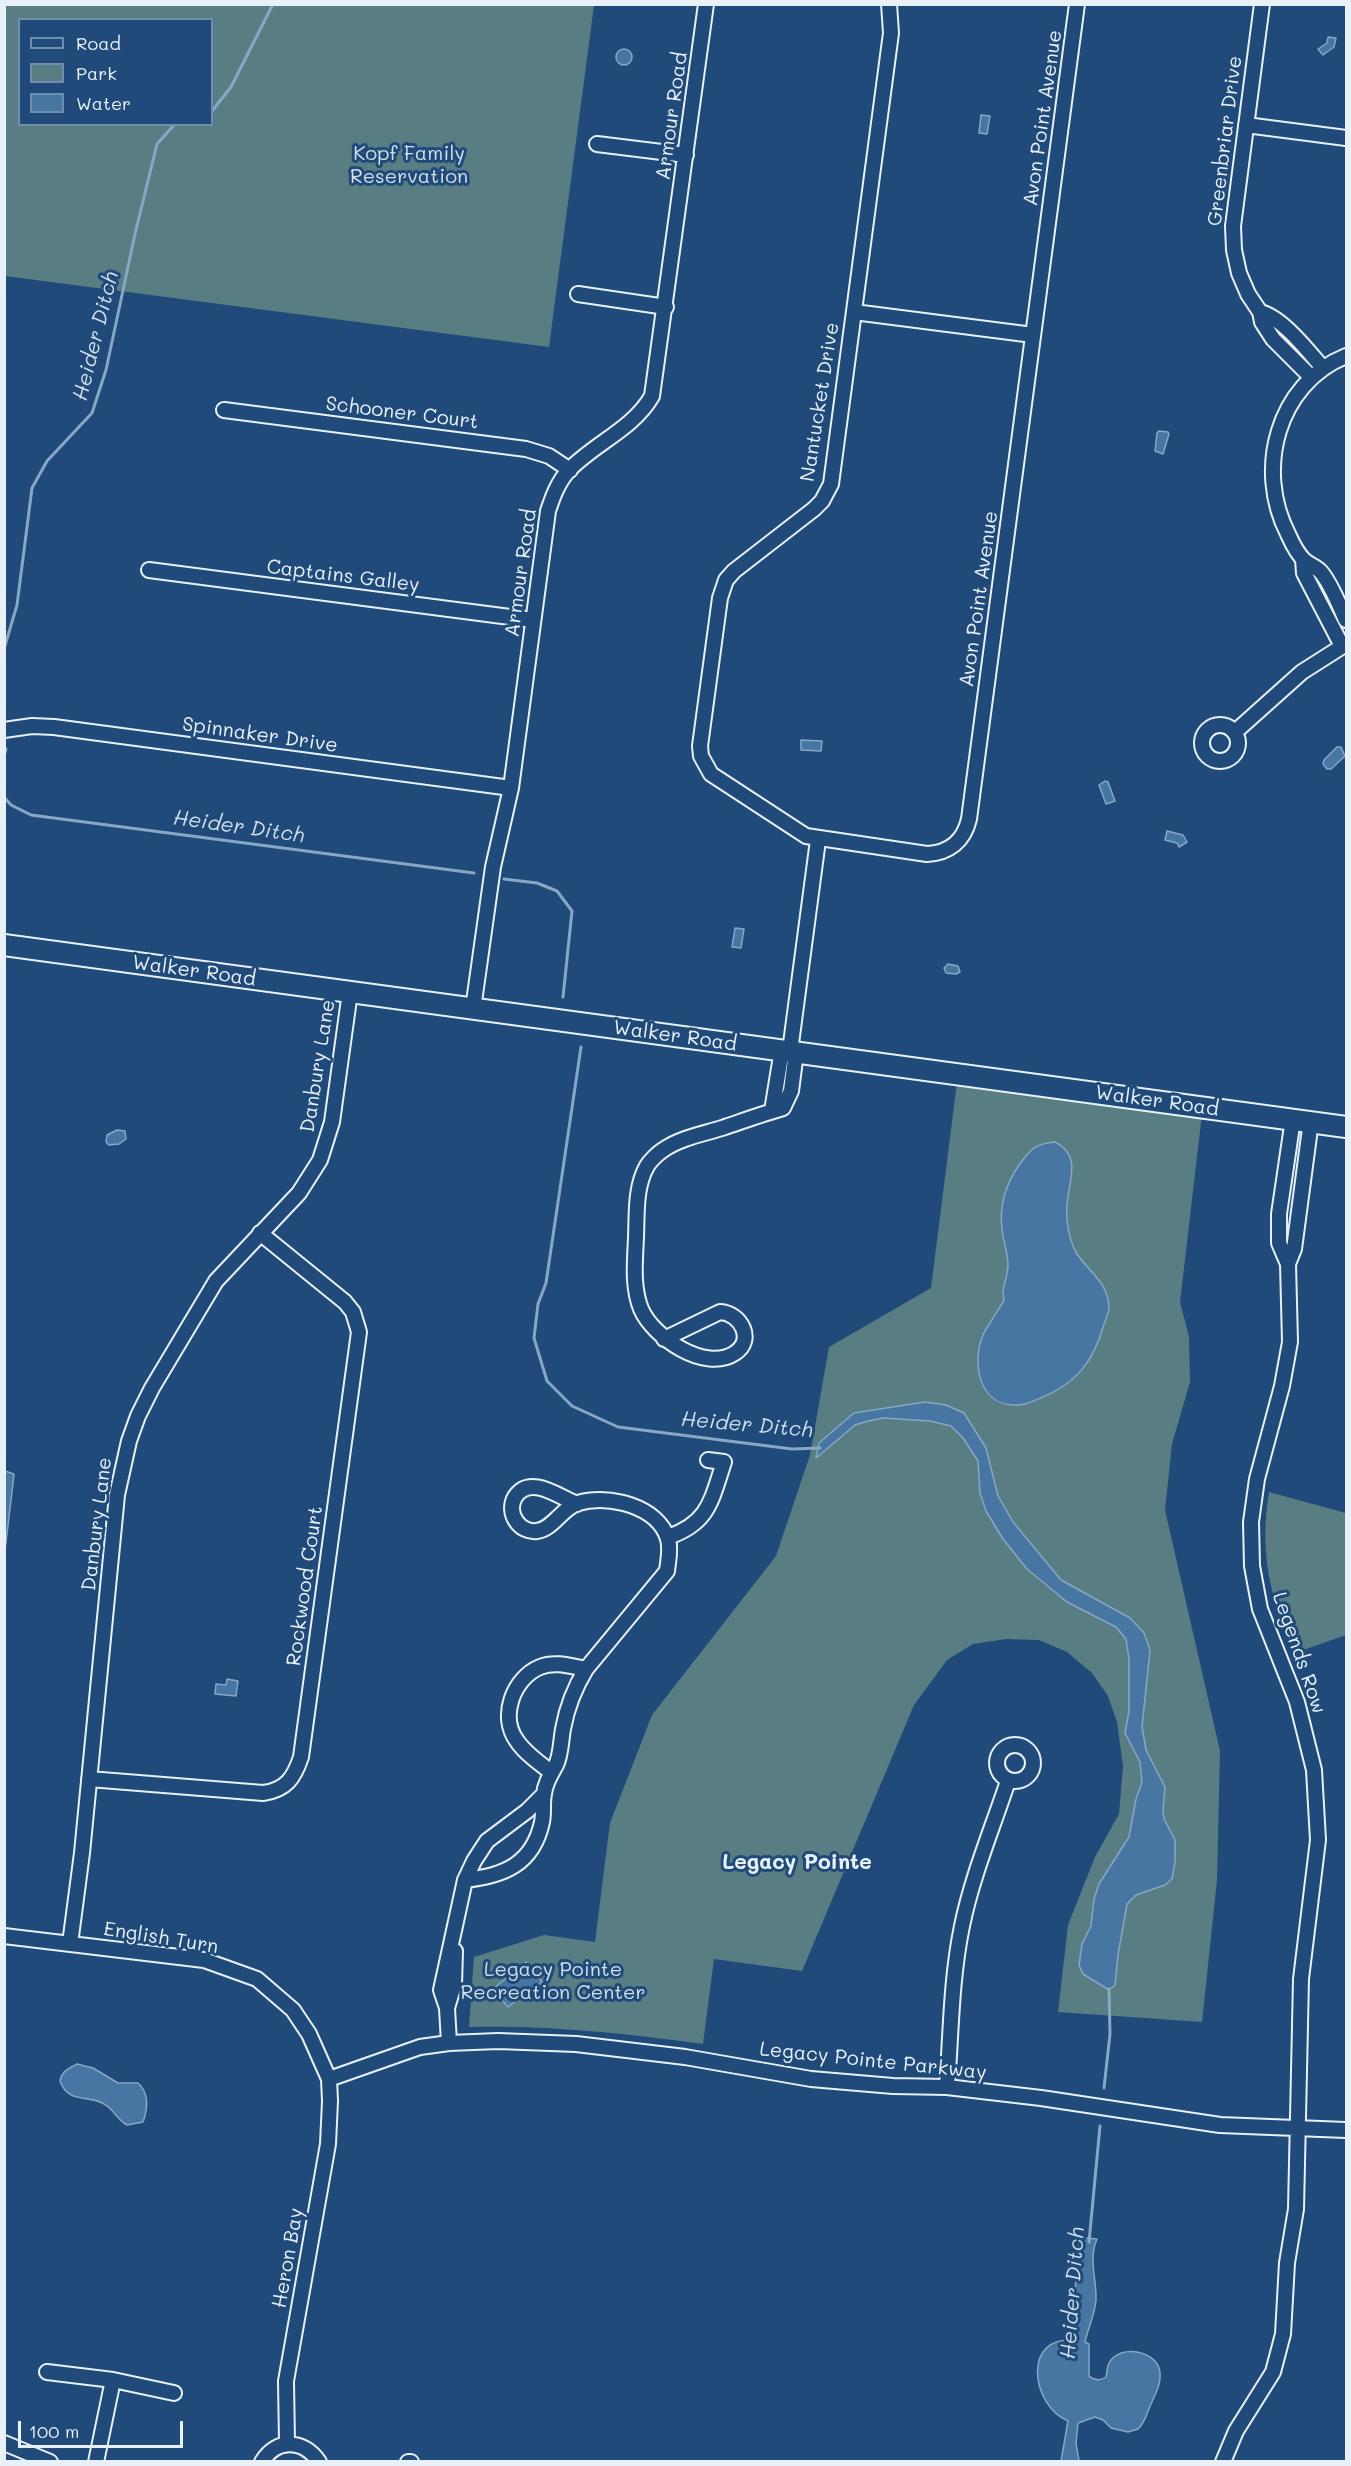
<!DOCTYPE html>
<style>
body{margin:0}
#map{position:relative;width:1351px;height:2466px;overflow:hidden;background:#1f4a7a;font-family:Mali,sans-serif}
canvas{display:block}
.frame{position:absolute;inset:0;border:6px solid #e8f1f8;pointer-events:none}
.legend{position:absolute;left:18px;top:18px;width:195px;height:108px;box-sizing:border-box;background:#1f4a7a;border:2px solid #6f8dac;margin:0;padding:8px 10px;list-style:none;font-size:18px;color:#e8f1f8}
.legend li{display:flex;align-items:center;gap:12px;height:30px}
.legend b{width:30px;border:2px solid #6f8dac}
.scale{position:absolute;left:18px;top:2421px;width:165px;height:27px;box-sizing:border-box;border:3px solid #e8f1f8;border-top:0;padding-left:8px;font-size:18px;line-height:21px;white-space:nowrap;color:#e8f1f8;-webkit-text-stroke:4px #1f4a7a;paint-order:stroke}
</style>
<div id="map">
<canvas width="1351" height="2466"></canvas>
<div class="frame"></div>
<ul class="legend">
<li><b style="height:8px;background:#1f4a7a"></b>Road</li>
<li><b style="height:16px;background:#587e84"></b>Park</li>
<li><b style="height:16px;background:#4776a3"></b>Water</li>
</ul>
<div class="scale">100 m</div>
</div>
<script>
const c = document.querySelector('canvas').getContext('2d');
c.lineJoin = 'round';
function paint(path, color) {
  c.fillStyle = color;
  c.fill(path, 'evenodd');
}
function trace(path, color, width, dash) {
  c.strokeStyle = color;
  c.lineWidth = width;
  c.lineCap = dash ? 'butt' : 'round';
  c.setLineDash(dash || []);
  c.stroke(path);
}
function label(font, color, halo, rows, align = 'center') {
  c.font = font + ' Mali,sans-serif';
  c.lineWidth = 6;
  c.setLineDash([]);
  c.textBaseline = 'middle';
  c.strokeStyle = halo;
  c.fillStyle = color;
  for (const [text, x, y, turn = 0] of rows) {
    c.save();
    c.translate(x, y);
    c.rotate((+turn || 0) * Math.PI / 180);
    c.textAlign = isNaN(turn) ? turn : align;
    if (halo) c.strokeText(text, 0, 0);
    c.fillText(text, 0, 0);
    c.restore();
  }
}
const green = new Path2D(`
 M5,4L594,5L549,347L5,276ZM20,20H212V124H20Z
 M957,1082L1202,1114L1180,1302L1189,1337L1190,1382L1172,1444L1165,1510L1220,1751L1217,1880L1202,2022L1058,2012L1068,1925L1095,1857L1119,1814L1123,1766L1117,1722L1108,1696L1092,1673L1067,1652L1039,1640L1006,1639L973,1644L947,1660L914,1705L802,1971L714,1959L703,2044C624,2033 548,2025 469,2027L474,1957L544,1935L595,1942L610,1823L652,1715L776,1556L810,1455L829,1347L931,1288Z
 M1269,1492L1346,1513V1635L1295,1653C1270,1598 1259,1553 1269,1492Z`);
const water = new Path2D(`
 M1328,37L1336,38L1334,47L1323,55L1318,49L1327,43Z
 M616 57a8 8 0 1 1 16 0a8 8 0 1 1-16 0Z
 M981,115L990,116L987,134L979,133Z
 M1159,431L1168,432L1169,434L1163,454L1155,451L1157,433Z
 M801,740L822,741L821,751L801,750Z
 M1337,747H1341L1345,756L1331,769H1327L1323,764L1324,760Z
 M1105,781L1108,782L1115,801L1106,804L1099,785Z
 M1167,831L1183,835L1187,842L1179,847L1177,843L1165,840Z
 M735,928L744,929L741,948L732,947Z
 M948,964L958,966L960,972L956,974L946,973L944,968Z
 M117,1130L125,1131L126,1139L119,1144L109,1145L106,1142L107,1135Z
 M1055,1142C1087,1158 1063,1189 1067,1219C1068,1231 1071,1244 1077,1254C1089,1272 1108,1282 1109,1307C1109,1312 1106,1319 1104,1324C1094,1360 1078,1382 1043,1397C1033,1401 1024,1406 1013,1405C978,1404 972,1361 983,1335C986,1328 1003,1303 1004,1300C1004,1300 1003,1292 1003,1291C1004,1283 1008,1274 1008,1265C1008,1253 1003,1241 1002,1229C999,1205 1006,1184 1019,1165C1031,1149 1034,1144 1055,1142Z
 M925,1402L946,1405L964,1413L986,1448L998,1496L1013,1522L1061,1580L1130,1618L1144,1633L1150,1650L1142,1727L1146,1750L1165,1787L1163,1810L1164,1819L1175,1840V1862L1172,1879L1165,1885L1136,1895L1127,1904L1118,1955L1115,1985L1109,1990L1083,1974L1079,1965L1082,1944L1091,1926L1094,1899L1099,1884L1129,1837L1136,1799L1142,1782L1140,1762L1125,1733L1129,1711V1659L1126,1639L1116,1627L1067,1602L1027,1569L1003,1539L986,1511L980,1493L978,1461L963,1438L951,1426L930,1421L883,1418L868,1421L855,1425L816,1458L819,1443L854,1413Z
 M5,1471L14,1474L5,1551L4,1471Z
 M227,1679L238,1681L236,1696L215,1694L216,1684L226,1685Z
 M526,1962L542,1982L538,1985L536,1984L508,2007L493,1989Z
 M77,2064L93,2068L118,2083H138C149,2093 148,2108 143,2122L127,2125C118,2120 115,2112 107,2106C91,2093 69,2106 60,2081C62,2071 69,2068 77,2064Z
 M1079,2237L1097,2239C1088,2259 1097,2280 1096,2300C1095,2314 1088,2328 1085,2342L1089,2344V2376C1095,2381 1100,2381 1106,2377C1107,2373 1107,2367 1109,2363C1120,2343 1159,2351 1160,2373C1161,2384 1155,2395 1151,2404C1147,2413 1145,2423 1138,2429L1128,2432L1111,2428L1103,2420L1095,2417L1078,2423L1076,2443L1079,2461H1061L1068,2421C1030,2405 1022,2333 1076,2341V2327L1072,2314L1079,2255Z`);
const stream = new Path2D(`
 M212,111L231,87L273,4
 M4,649L17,605L32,488L47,461L92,413L106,370L135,234L157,144L175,124
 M4,756L6,749
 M4,797L11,805L31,815L474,873
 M504,879L537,883L557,891L572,911L563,997
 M581,1047L546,1283L538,1304L534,1338L547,1381L572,1406L618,1427L792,1449L820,1448
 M1104,2088L1110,2034L1109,1989
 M1089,2242L1100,2126`);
const street = new Path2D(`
 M889,4L891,33L831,484L822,501L814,509L734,571L726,580L720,598L700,746L701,756L711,774L806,836L927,854C949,853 964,841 969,819L1077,4
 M1262,4L1233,226L1234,250L1239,273L1248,294L1260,312L1262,322L1273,339L1311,377
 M1246,125L1346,138
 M597,144L686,155
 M578,294L666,307
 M854,312L1033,335
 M1260,312C1282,317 1308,351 1323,368
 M1346,356C1277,384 1255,470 1288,534C1292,543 1298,555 1305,561C1310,565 1316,567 1320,571C1330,581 1340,607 1346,620
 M224,410L526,449L549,456L570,470
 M1303,559L1304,573L1342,646
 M149,570L533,620
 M1202 743a18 18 0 1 1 36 0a18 18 0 1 1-36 0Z
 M4,730L32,726L54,727L511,788
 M1235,732L1302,672L1346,644
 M473,1009L493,867L511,788L548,511C553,496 558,482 569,470C595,443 633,429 652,396L706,4
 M790,1051L818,840
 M772,1111L782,1050
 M1288,1264L1294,1249L1311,1121
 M664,1339L720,1312C741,1313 755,1340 735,1353C705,1373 653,1337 641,1309C632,1286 635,1262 636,1237C637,1214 635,1187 647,1166C650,1161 658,1153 663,1150C680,1138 703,1134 722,1128C743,1121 762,1114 783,1108L791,1091L796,1052
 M668,1537C709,1523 711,1501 724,1462L708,1460
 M997 1763a18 18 0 1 1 36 0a18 18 0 1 1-36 0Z
 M551,1772C539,1763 525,1753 517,1741C499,1717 513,1678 540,1667C555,1661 570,1666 586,1669
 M89,1779L263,1793C286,1790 294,1778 301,1757L359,1332L353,1312L345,1302L260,1233
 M465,1880C504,1876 533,1864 542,1822C544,1813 542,1803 544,1794C545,1783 551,1774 556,1765C561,1755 561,1740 563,1729C567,1707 575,1687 586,1669L667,1571C668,1561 671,1550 668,1539C658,1506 609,1494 578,1503C562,1508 553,1529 537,1531C519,1533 506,1513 515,1497C530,1474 559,1497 577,1504
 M4,1936L204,1960L257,1979L293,2010L309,2034L329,2079L330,2101L328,2144L286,2381L287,2443
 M70,1944L82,1853L117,1495L129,1441L138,1416L152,1388L216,1281L299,1193L320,1160L332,1122L350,992
 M447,2008L454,1985L455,1951
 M449,2043L447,2008L441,1990L465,1880L474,1861L487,1841L527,1811L544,1794
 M329,2079L420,2047L449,2043L498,2041L576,2044L685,2057L811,2079L893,2086L947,2087L1041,2098L1220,2125L1346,2130
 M947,2087C951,2034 951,1979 962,1926C972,1877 992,1829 1008,1781
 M47,2372L113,2380L174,2393
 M4,2443L50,2462
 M96,2462L113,2380
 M262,2462C276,2438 304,2439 319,2462
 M408,2462H411
 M1223,2462L1236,2431L1273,2372L1283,2334L1287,2263L1296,2209L1301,1979L1318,1840L1314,1770L1297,1702L1260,1609L1252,1566L1251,1522L1257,1479L1282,1386L1290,1342L1288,1264L1279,1243V1214L1293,1119`);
const secondary = new Path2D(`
 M4,945L1346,1127`);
const streetNames = [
 ["Armour Road",672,116,-82],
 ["Avon Point Avenue",1043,118,-82],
 ["Greenbriar Drive",1225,141,-83],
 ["Nantucket Drive",820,402,-81],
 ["Schooner Court",402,413,7],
 ["Armour Road",521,573,-82],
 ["Captains Galley",343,576,7],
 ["Avon Point Avenue",979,599,-82],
 ["Spinnaker Drive",260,735,8],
 ["Walker Road",194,971,8],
 ["Walker Road",675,1036,8],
 ["Danbury Lane",318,1066,-81],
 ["Walker Road",1157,1101,8],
 ["Danbury Lane",97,1524,-83],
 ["Rockwood Court",305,1586,-82],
 ["Legends Row",1299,1653,71],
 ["English Turn",161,1938,9],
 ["Legacy Pointe Parkway",873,2061,6],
 ["Heron Bay",288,2258,-80]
];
const parkNames = [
 ["Kopf Family",409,154],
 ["Reservation",409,177],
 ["Legacy Pointe",553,1970],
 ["Recreation Center",553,1993]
];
const waterNames = [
 ["Heider Ditch",96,336,-76],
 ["Heider Ditch",239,827,8],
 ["Heider Ditch",747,1425,5],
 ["Heider Ditch",1073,2293,-86]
];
const neighbourhoodNames = [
 ["Legacy Pointe",797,1863]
];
paint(green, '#587e84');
paint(water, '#4776a3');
trace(water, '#87a7c5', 1.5);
trace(stream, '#87a7c5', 3);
trace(street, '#e8f1f8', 18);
trace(secondary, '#e8f1f8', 24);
trace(street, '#1f4a7a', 14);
trace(secondary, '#1f4a7a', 20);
label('20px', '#e8f1f8', '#1f4a7a', streetNames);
label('20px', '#d2e0e7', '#1f4a7a', parkNames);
label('italic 21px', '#d0dfeb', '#1f4a7a', waterNames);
label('bold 21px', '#e8f1f8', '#1f4a7a', neighbourhoodNames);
</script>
